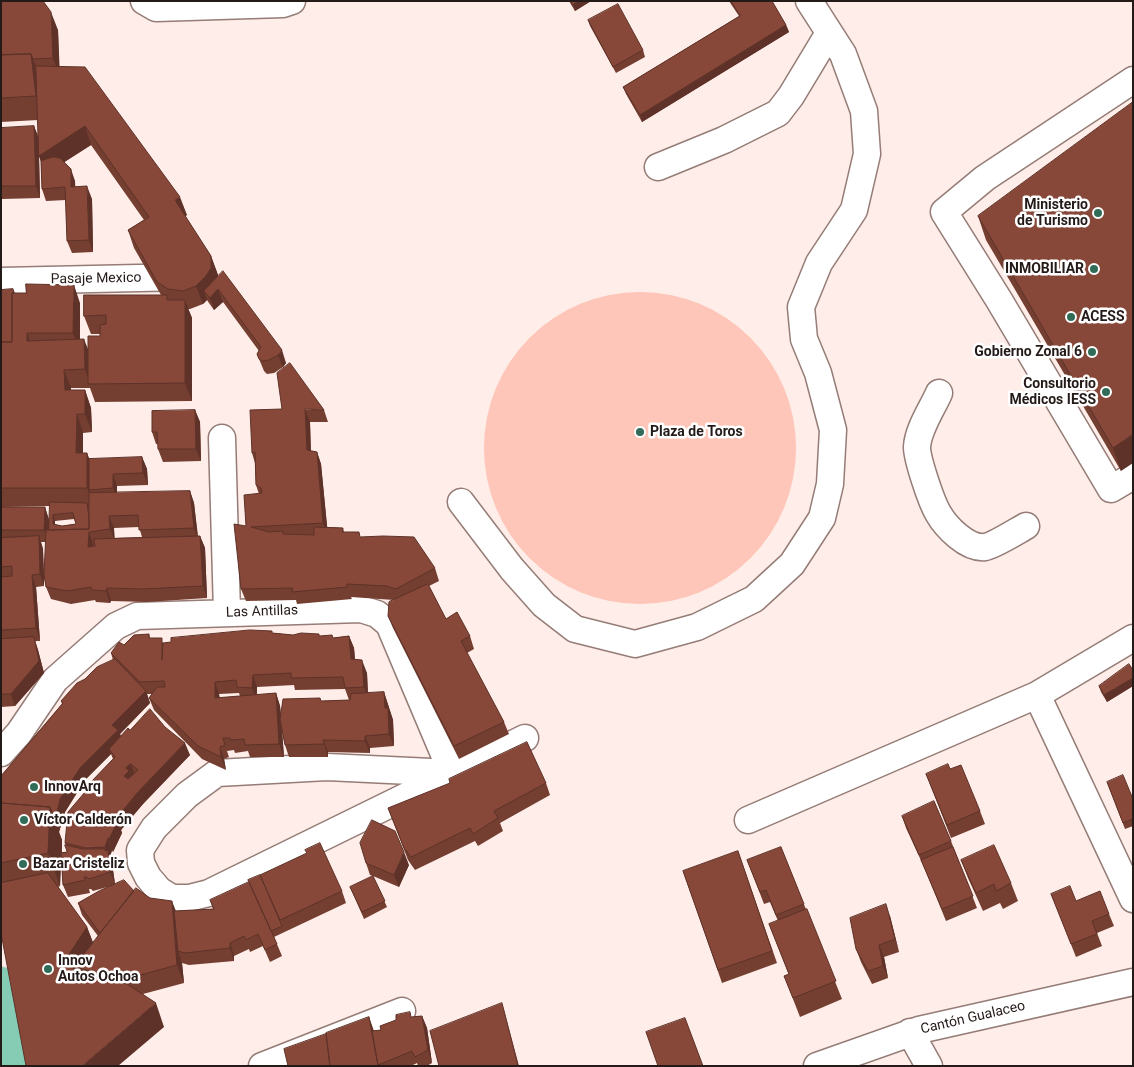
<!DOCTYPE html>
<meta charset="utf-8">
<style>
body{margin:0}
#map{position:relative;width:1134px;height:1067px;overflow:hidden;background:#feede9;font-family:Roboto,sans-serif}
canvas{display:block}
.frame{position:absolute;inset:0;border:2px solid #241a18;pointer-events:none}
</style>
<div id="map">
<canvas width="1134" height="1067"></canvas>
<div class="frame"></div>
</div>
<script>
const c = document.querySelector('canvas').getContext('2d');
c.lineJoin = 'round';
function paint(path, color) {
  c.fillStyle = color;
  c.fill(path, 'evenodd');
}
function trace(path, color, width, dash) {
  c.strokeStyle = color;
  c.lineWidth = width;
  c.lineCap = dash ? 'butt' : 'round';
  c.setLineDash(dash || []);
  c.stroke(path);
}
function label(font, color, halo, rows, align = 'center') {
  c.font = font + ' Roboto,sans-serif';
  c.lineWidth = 5;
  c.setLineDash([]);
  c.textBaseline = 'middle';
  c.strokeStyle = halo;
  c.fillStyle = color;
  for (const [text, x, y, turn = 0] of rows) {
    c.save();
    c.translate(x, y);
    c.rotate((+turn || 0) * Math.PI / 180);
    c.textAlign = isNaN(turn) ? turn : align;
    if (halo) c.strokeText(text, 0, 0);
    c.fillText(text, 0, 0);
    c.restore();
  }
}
const green = new Path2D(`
 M484 448a156 156 0 1 1 312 0a156 156 0 1 1-312 0Z`);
const minor = new Path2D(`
 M144,1L156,8L283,4L292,1
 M1133,80L985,178L944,212L999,300L1111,489L1133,476
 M658,167L724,140L778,113L791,96L829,33
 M1,281L185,277
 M939,393C932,409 918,429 917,447C917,459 931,501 938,513C946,527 967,549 985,547C993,546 1017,531 1026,526
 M222,438L227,612
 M461,502L512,569L544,605L575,629L635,644L697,627L754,599L792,564L822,518L830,484L833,430L818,373L804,339L801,307L819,263L854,210L867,154L864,111L843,54L809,1
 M1037,695L1133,899
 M1,753L19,733L55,680L116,626L137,616L361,609L377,614L389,624L452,773
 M452,773L327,767L217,773L187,795L154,828L140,850L141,863L148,877L159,890L172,898H189L209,893L525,738
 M748,820L1037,695L1133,638
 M910,1032L929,1066
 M262,1066L402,1011
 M817,1066L919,1030L1133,982`);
const major = new Path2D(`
 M1,981L15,1066`);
const wall = new Path2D(`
 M1,1L58,30L59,66L187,215L185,216L211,256L218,275V277L286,363L283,367L274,373L267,374L264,371L257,354L259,351L223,302L214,310L209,303L207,300L203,304L190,309H188L192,318V401L95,402L90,388H71V390H85L91,408L92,432L83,433V453H87L89,459L142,457L147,469L148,485L117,486V493L190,491L194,503L198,536H200L205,548L207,598L147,602L111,601L110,603L96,602L95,600L71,604L51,599L46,587L44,577V586L36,587L40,641H35L38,650L44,673L15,706L1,707V507H45L49,520L50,506L1,507V290L13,289L15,293L80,303V339L88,349L100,336V334H91L84,316L161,295L134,248L128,230L144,220L91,145L64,162L75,181V187L92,199L93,252L72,253L67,241L66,200L46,201L42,189L41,162L39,156L40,198L2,199L1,128L34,126L38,138V120L1,122ZM74,519L76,524L62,526L55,525V521ZM139,527L142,537L114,538V528ZM41,542H46L44,573L43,549Z
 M569,1H591L575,11Z
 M729,1H772L786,25L789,32L642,122L626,94L623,87L739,16Z
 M588,20L643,50L645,57L616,73L590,26Z
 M1133,102L1121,471L986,240L978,216Z
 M282,409L324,410L328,422H310L311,451L317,452L321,464L327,527L343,528L344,532L360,537L435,568L439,581L429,586L446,619L470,636L474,649L467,653L504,722L509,734L459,759L393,628L388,616L394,600L351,597L352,599L297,604L296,600L246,601L241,589L246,526L259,494L256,485L255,463L252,453Z
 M195,410L200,422L201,461L163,462L158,449V444H156L152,432Z
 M273,633L293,635L320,636L333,638L349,636L354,648L355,660L367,673L368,693L384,692L393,720L394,746L370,748V753L328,752V757H289L285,745L282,729L284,757H250L248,751L235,753L234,750L227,751L229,757L224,759L226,770L202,759L154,710L149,698L152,694H147L150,703L120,734L121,736L130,730L165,727L190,755L143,804L121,830L122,833L113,852L112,850L110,857L112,863L115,884L134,891L150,898L176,911L213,909L210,900L342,891L346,903L274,937L282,956L270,962L263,946L250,952L249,949L234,956V961L189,965L182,963L184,983L143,994L164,1027L1,933V776L62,704L61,701L85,679L113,660L111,653L124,645L149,634L150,638L164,643ZM294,685L295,690L345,689L349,700L322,701L281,714L280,706L276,693L257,695V687ZM239,693L240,696L220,698L219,694ZM111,754L113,759L90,783L91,786L65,843L67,852H62V840L59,832L65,812L85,780ZM61,859L63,885L68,897L90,893L89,889H91L93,891L111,886L78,903L82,915L98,936L93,943L87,927L58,887L60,886Z
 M1133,670V686L1107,702L1101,692L1099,686Z
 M950,769L980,811L985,824L951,838L926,774Z
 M1107,782L1133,799V826L1125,829Z
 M546,783L550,795L500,823L503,831L478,846L475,841L415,870L408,860L388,808Z
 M902,816L951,841L977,908L946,921L924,867L906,828Z
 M781,847L842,999L800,1017L784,976L789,975L769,924L778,921L770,902L764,904L747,860Z
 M738,851L777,963L722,983L683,871Z
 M961,860L1011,883L1018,901L1003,909L1000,903L983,911L968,878Z
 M366,863L409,865L399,887L373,876L387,907L364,919L350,887L373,876L370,875Z
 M1051,894L1076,901L1109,914L1114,926L1097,933L1102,946L1076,957Z
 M890,916L899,952L884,957L888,978L872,984L861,962L856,949Z
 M422,1016L427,1028L432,1063L427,1066H418L417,1063L411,1066H288L369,1017L374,1031L381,1030L412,1017Z`);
const shadedWall = new Path2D(`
 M578,1H591L575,11L573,5Z
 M51,12L58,30L60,77L53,58Z
 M786,25L789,32L642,122L640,115Z
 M31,54L40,78L44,120L36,96Z
 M34,126L39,138L85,126L91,145L46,174L39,156L40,198L36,186Z
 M71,169L75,181L76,199L71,187Z
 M87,186L92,199L93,252L89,240Z
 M180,197L187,215L182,218L175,200Z
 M211,256L218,275V286L204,291L207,300L203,304L196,286Z
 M74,285L80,303V352L73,333Z
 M218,289L223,302L214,310L210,298Z
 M185,300L192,318V401L185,383Z
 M27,333L34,352L27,341Z
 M84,339L91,357L90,384L85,369Z
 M282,350L286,363L283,367L278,355Z
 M64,370L71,388V408L65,390Z
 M85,390L91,408L92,432L85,414Z
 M305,409L310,422L311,463L307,450Z
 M195,410L200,422L201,461L196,449Z
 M77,414L83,433V471L76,453Z
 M1133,434V463L1121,471L1113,448Z
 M317,452L321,464L328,535L323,523Z
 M87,453L94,471L89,490L94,502V506L87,488Z
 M142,457L147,469L148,485L143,473Z
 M113,474L117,486V500L113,488Z
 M190,491L194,503L198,540L194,528Z
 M45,507L49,520V542L44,530Z
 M53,515L55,521V531L53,524Z
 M109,516L114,528L115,541L110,529Z
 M89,532L93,544V559L88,547Z
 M39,536L43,549L44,586L40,574Z
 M200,536L205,548L207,598L203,586Z
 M32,575L36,587L40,641L36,628Z
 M107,588L111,601L110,603L106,591Z
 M349,636L354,648L356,672L351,659Z
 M34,637L38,650L44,673L15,706L11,694Z
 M362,660L367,673L368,699L364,687Z
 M253,675L257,687L256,700L252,688Z
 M1133,678V686L1107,702L1104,695Z
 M215,682L219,694L220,711L215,698Z
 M146,691L150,703L120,734L123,742L109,749L111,754L85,780L65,812L59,832L62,840L60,886L48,853L50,807L60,799L80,768L112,725Z
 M384,692L393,720L394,746L389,734L385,708Z
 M276,693L280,706L284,757L279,744Z
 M365,736L370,748V753L365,741Z
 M323,740L328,752V757L324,744Z
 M185,743L190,755L143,804L121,830L122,833L113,852L109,839L116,819L138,792Z
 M220,747L224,759L226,770L221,757Z
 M131,764L135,776L133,783L124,776L126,768Z
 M108,838L112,850L110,857L112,863L115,884L110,872L108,856L105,847Z
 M404,852L409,865L399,887L394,875Z
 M172,901L179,919L178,951L182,963L184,983L177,965Z
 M886,904L890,916L899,952L895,939Z
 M87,927L96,950L74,967L78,978L62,965Z
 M230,943L234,956V961L230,948Z
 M879,945L884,957L888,978L883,966Z
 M156,1003L164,1027L118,1066H82Z
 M502,1003L504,1010L519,1066H518Z
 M422,1016L427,1028L432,1063L428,1050Z
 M369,1017L375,1036L379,1066H378Z`);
const building = new Path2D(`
 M1,1H43L51,12L53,58L33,59L31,54L1,55Z
 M571,1H578L573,5Z
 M731,1H772L786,25L640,115L623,87L740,16Z
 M618,4L643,50L613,67L588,20Z
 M31,54L36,96L1,98V55Z
 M36,66L85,67L180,197L175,200L211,256V268L206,276L196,286L183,291L168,289L157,282L128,230L149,217L85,126L39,156Z
 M1133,102V434L1113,448L978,216Z
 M34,126L36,186H1V128Z
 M53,157L60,158L71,169V187L87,186L89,240L67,241L65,187L42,189L41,161Z
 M223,271L282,350L278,355L269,360L262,361L259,359L257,354L261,347L218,289L210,298L204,291Z
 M26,284L74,285L73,333H27V341L84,339L85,369L64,370L65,390H85V414H77L76,453H87V488H1V342H12V293H26Z
 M13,289L14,293H12V342H1V290Z
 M84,295H167V300H185V383L88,384V336H100V325L106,324V315L84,316Z
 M290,363L324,410L305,409L307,450L317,452L323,523L251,527L269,532L283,531V534L314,535V527L343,528L342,532H359L360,537L383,536L414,537L435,568L396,589L387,586L347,584V587L292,592L293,588L241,589L234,524L246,526L244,495L262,493L261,488L256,485L255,452L252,453L250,410L282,409L277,373Z
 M195,410L196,449H158L157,432H152V411Z
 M142,457L143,473L113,474V488L89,490V459Z
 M190,491L194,528L139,530L138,515L109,516L110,529L89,532L88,547L95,546L94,539L200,536L203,586L142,589L107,588L106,591L92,590L91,587L67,591L46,587L44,575L46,530L89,529V493Z
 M50,502L87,503L89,518V529L49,530ZM73,513L76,524L62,526L53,524V515Z
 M1,507H45L44,530H1Z
 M39,536L40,574L32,575L36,628L1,630V577L12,576V566L1,567V538Z
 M428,584L446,619L457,612L470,636L461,641L504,722L454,746L388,616L389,602Z
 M250,630L272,631V633L293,635L301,633L319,634V636L332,635L333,638L349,636L351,659L362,660L364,687L345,688L343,677L291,678V673L253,675L252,688L237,687L236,680L215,682V698L276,693L279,744L245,745L244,739L231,740L230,738H223L225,745L220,747L221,757L198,746L149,698L157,687H165L164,681L140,682L111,653L119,642L124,645L134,635L149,634V638H162V660L163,643L171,642V638Z
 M34,637L39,661L11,694H1V639Z
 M115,659L146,691L112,725L118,730L80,768L60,799L55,820L50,807L1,803V776L63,703L61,701L77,683L85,679L97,667Z
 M1129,664L1133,670V678L1104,695L1099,686Z
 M384,692L385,708H388L389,734L365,736V741L323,740L324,744L285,745L280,720L283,699L320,698L321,701L350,700L351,694Z
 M150,709L165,727L185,743L138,792L116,819L118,821L109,839L108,838L105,847L86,848L65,843L68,812L91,785L90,783L115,757L109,749L128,728L130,730ZM131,764L138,770L128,779L124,776L129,771L126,768Z
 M527,742L546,783L494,811L498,818L473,834L470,828L411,857L404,848L388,808L450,783L449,779Z
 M948,764L950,769L961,765L980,811L947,825L926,774Z
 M1123,775L1133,799V819L1123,823L1107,782Z
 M934,801L951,841L919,855L902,816Z
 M1,803L50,807L48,853L1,863Z
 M372,820L395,831L404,852L394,875L366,863L360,843Z
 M320,843L342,891L280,920L260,875L307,853L305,850Z
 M65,845L83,849H105V851L108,850L110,872L89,879L87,877H84L85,880L63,885L61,853L67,852Z
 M994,845L1011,883L996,891L994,884L976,893L961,860Z
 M781,847L804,904L776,915L766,890L760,892L747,860Z
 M953,847L973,896L942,909L921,860Z
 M738,851L772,951L718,970L683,871Z
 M48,873L87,927L62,965L127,984L156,1003L82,1066H26L1,933V883Z
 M260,875L282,926L271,931L248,880Z
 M373,876L385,901L362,912L350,887Z
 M124,880L134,891L100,933L78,903L99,891Z
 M249,882L277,944L265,950L258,934L246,940L244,936L230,943V948L185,953L178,951L174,911L214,909L210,900Z
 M1070,886L1076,901L1100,891L1109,914L1092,921L1097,934L1071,944L1051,894Z
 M136,888L150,898L172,901L177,965L129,978L110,976L74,967Z
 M886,904L895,939L879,945L883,966L868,971L856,949L850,918Z
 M807,909L836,981L793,998L784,976L789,974L769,924Z
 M502,1003L518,1066H439L430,1031Z
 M410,1012L411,1017L422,1016L428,1050L415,1057L412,1051L378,1065L372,1031L381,1030L380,1026L396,1020V1015Z
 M369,1017L378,1066H330L326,1033Z
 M685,1018L703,1066H658L646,1032Z
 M326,1034L330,1066H288L284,1049Z`);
const markers = [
 [1098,213,5,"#306c57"],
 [1094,269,5,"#306c57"],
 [1071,317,5,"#306c57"],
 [1092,352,5,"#306c57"],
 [1106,392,5,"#306c57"],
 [640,432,5,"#306c57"],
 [34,787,5,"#306c57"],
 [24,820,5,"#306c57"],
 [23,864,5,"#306c57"],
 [48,969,5,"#306c57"]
];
const poiNames = [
 ["Ministerio",1088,205,"right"],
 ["de Turismo",1088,221,"right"],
 ["INMOBILIAR",1084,269,"right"],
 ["ACESS",1081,317],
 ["Gobierno Zonal 6",1082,352,"right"],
 ["Consultorio",1096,384,"right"],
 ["Médicos IESS",1096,400,"right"],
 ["Plaza de Toros",650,432],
 ["InnovArq",44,787],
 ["Víctor Calderón",34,820],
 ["Bazar Cristeliz",33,864],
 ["Innov",58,961],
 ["Autos Ochoa",58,977]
];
const streetNames = [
 ["Pasaje Mexico",96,279,-1],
 ["Las Antillas",262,612,-2],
 ["Cantón Gualaceo",973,1018,-13]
];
paint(green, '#fec6b8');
trace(minor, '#957c76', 29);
trace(major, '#d3d1d1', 30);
trace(minor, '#fff', 26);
trace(major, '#86ccb5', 28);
paint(wall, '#743e31');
paint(shadedWall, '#5e3228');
paint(building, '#874839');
trace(building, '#5e3228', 1);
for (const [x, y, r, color] of markers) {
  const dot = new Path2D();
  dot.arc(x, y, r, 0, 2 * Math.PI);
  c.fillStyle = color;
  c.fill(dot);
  trace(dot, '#fff', 2);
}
label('bold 14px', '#241a18', '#fff', poiNames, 'left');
label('14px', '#241a18', '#fff', streetNames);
</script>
